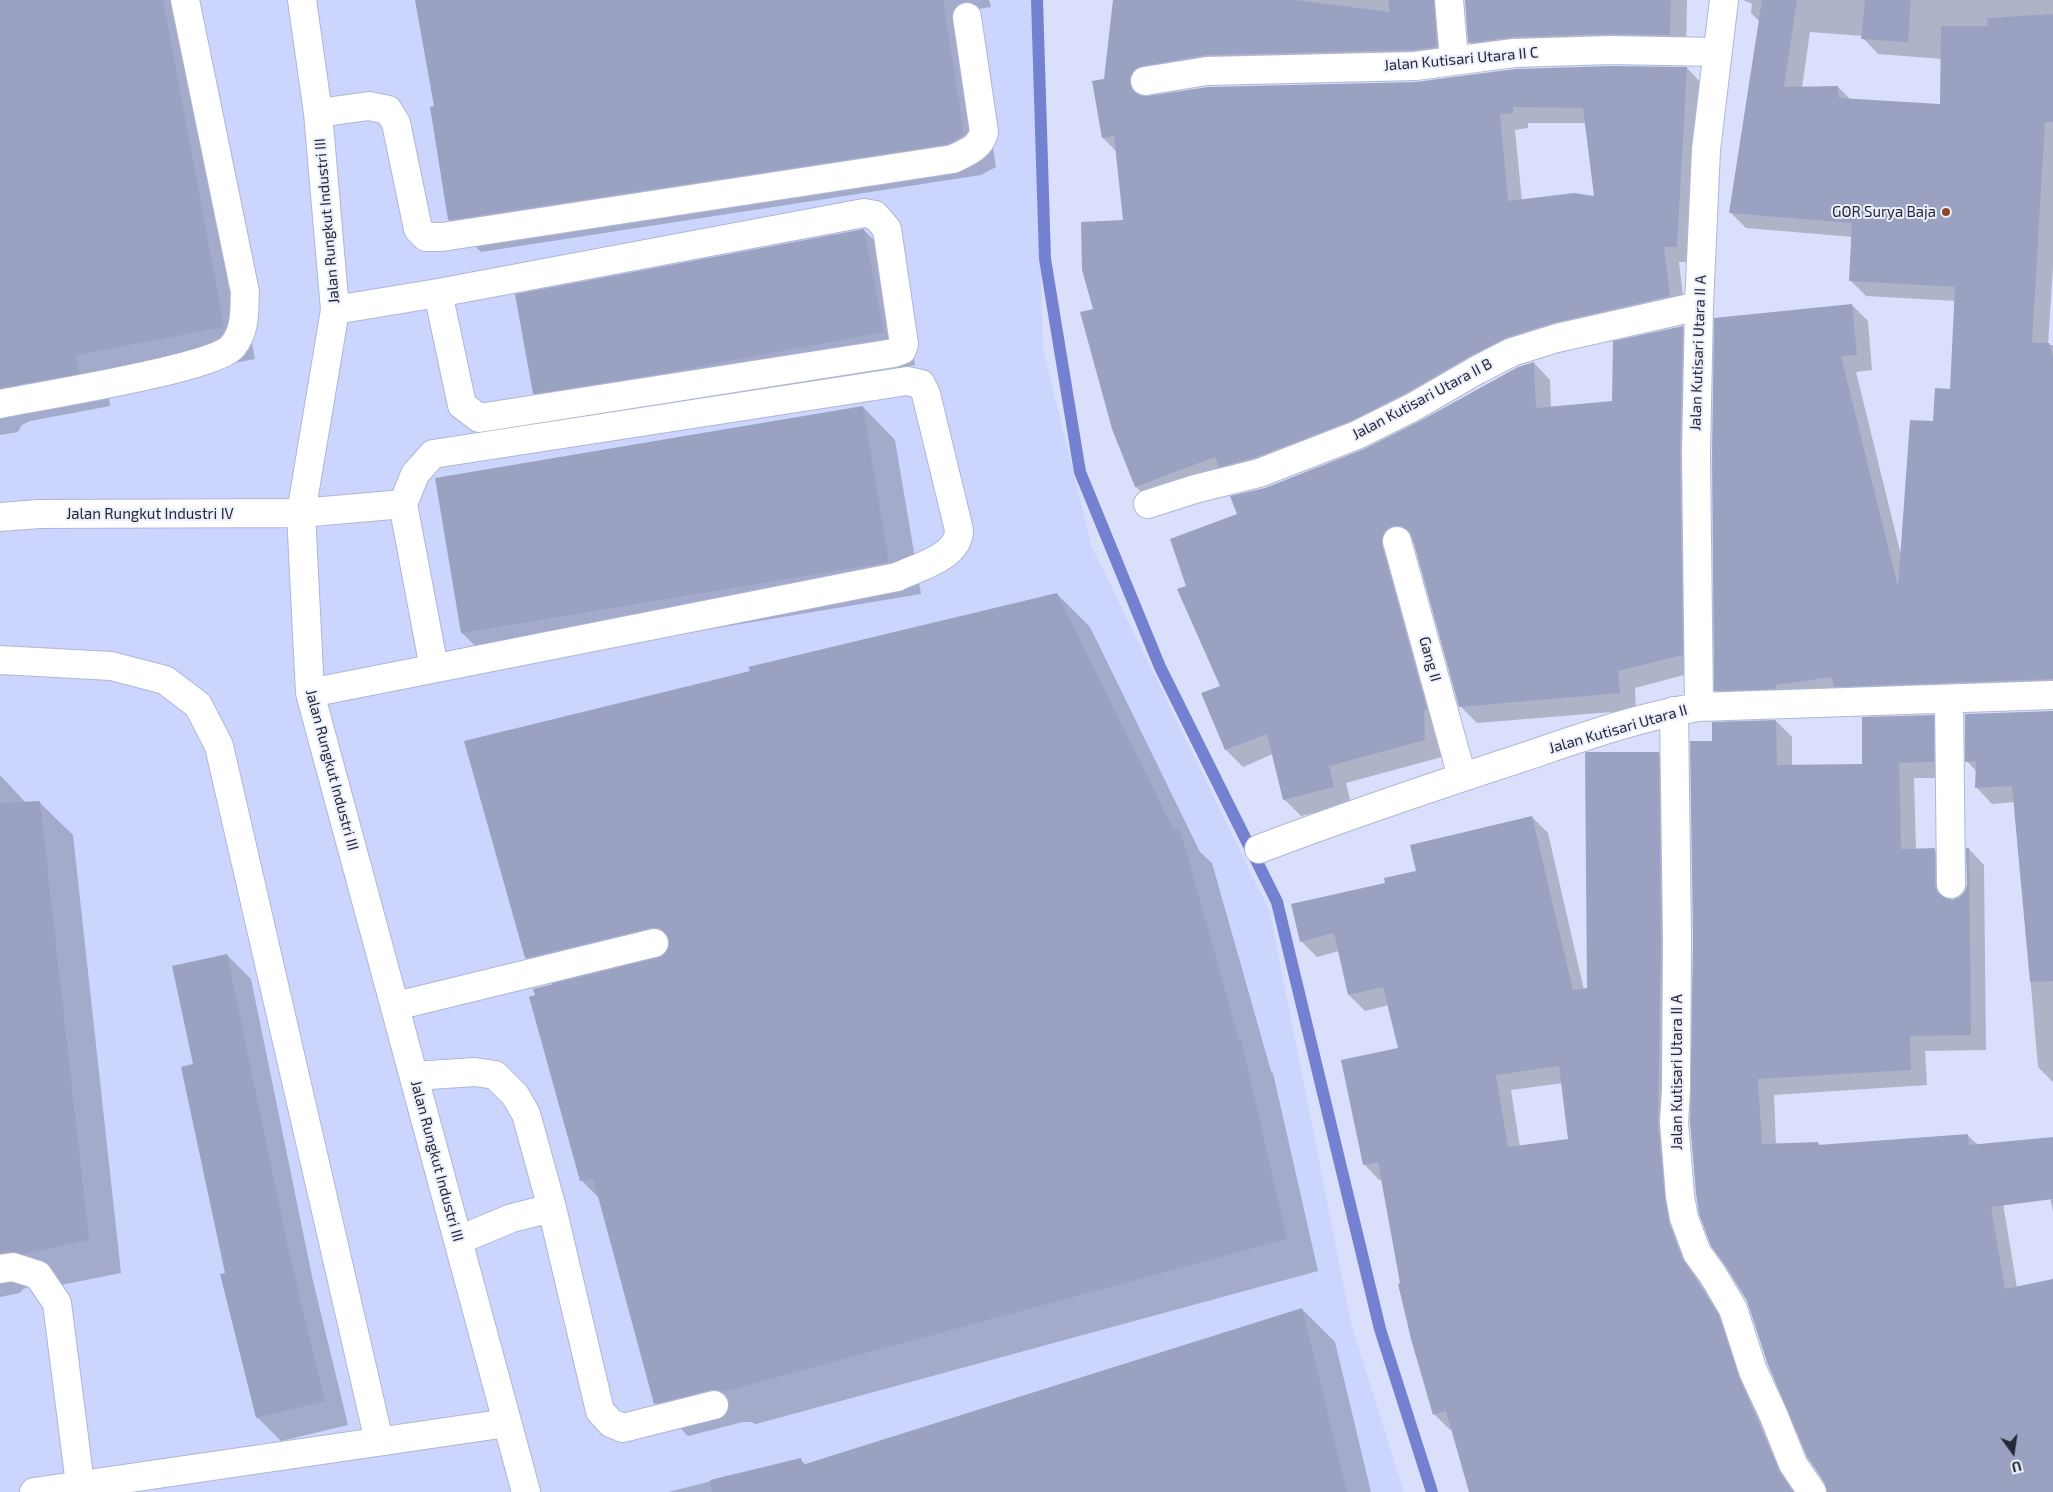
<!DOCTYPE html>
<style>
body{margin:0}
#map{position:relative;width:2053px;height:1492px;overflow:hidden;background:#dae0fb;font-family:"Exo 2",sans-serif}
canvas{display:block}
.north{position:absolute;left:1988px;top:1427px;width:50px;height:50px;-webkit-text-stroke:4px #ebeefb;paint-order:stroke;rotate:166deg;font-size:14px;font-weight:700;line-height:20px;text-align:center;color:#262935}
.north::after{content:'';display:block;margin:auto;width:18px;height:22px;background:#262935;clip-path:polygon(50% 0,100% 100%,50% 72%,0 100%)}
</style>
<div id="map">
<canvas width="2053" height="1492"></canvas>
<div class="north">U</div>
</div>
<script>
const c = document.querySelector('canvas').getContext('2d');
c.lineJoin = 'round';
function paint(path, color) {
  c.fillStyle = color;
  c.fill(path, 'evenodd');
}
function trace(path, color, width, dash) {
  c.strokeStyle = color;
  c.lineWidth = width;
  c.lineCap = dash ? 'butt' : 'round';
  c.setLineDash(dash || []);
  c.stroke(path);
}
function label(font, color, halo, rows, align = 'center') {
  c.font = font + ' "Exo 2",sans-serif';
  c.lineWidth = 4;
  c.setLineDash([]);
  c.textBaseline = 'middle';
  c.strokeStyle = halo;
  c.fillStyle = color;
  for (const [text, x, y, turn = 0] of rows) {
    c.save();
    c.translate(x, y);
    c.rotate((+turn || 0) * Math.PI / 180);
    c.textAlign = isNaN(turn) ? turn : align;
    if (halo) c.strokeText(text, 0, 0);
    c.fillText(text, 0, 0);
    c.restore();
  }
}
const built = new Path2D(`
 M0,0H1033L1043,349L1092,547L1270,912L1351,1323L1404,1492H0Z`);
const shadow = new Path2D(`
 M0,0H189L255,359L108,387L110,406L30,421L22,425L18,432L0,435Z
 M416,0H989L991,7L971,10L996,167L981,175L481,252L449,220L435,107Z
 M1115,0H1463L1455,3L1452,63L1223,71L1146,91L1145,97L1687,68L1702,84L1693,262H1679L1685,312L1486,372L1152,502L1136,487L1094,310L1125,221L1117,152L1103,138L1105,80ZM1528,123H1586L1595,198L1522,201L1515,130L1528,128Z
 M1465,0H1687L1686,51L1485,58L1470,43Z
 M1743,0H2053V266L2048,345H2053V695L1731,706L1716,690L1852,305L1868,321L1872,370L1856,372L1901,555L1934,423L1951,390L1956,301L1866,296L1850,280L1853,237L1746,228L1730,212L1760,22L1751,13L1752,4ZM1810,32L1863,36V38L1878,54L1942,59L1941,106L1851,100L1838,87L1802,88Z
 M864,230L897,263L915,365L687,407L567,426L534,393L516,295Z
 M1683,327L1699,344V671L1635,688L1636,710L1477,723L1460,706L1415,543H1410L1440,726L1442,757L1346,783L1351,804L1301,816L1284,799L1273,754L1243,767L1226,750L1221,687L1188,587L1239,515L1265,489L1364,450L1534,363L1550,380L1551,408L1614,402Z
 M863,407L895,440L921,594L495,665L462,633L437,479Z
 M1057,594L1090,627L1200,852L1212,863L1271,1071L1273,1073L1318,1271L756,1424L751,1422H743L688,1436L656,1403L600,1199L581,1180L553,985L526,958L466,742L751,672Z
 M2053,712V1082L2038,1067L2015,802L1992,804L1977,788V772L1967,761Z
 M1933,716L1949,732V778H1914L1916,850H1934L1950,865L1951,901L1960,898L1966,892L1968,884L1969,849L1984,865L1986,1050L1925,1051L1927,1085L1774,1095L1776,1145L1818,1143L1821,1146L1967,1135L1996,1161L2017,1288L2053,1280V1492H1828L1769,1365L1713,742L1776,721L1792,737V766L1864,765Z
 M1658,753L1674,769V1140L1734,1332L1797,1492H1470L1452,1429L1450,1430L1434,1414L1401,1284L1382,1180H1379L1364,1164L1400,1049L1389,1005L1365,1011L1349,995L1339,951L1317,957L1301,941L1387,884L1417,872L1532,817L1548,833L1584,990L1589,989ZM1563,1083L1570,1140L1520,1147L1511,1090Z
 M0,775L26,803H40L73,835L121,1273L56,1286H31L23,1289L20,1293L0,1297Z
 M227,955L251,979L313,1281L348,1425L281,1441L258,1418L226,1274L194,1065Z
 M2053,1138V1212L2038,1140Z
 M1302,1309L1335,1342L1371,1492H668L800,1459L806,1465Z`);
const stream = new Path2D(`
 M1037,0L1045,259L1080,472L1160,667L1277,902L1380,1329L1432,1492`);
const building = new Path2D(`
 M0,0H163L224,327L76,355L79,374L0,388Z
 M415,0H943L964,135L948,144L448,220L430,107L434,106Z
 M1113,0H1295L1390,12L1388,0H1434L1437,47L1414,50L1207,55L1143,66L1135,69L1131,75L1130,83L1133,90L1140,96H1147L1208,87L1415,82L1515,69L1611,66L1687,67L1677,247H1664L1670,296L1553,323L1507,337L1470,356L1406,393L1351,421L1254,458L1219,467L1215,457L1135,487L1112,429L1080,312L1093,309L1082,270L1081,222L1123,220L1114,136L1102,138L1092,81L1104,79ZM1513,107L1583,108L1594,196L1574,193L1508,201L1500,114L1513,113Z
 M1465,0H1671L1670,35L1611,34L1513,37L1468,43Z
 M1762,0H1797L1784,87L1838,86L1839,98L1940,104L1941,26H1988L1987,18L2053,14V122H2045L2032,343H2049L2053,357V679L1834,687L1831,677L1776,685V689L1714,691L1712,454L1714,318L1852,304L1857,355L1841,356L1898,587L1910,420L1933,421L1935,388L1950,389L1955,287L1849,281L1852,223L1729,213Z
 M1865,0H1911L1908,42L1861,39Z
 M864,229L884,332L654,375L533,394L515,294Z
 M1683,326L1680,454L1683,655L1618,671L1620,693L1459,707L1412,537L1408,530L1401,526H1393L1386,530L1382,537V545L1427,709L1424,710L1425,740L1329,766L1334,787L1283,800L1267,734L1225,750L1201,693L1220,686L1177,589L1186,586L1170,539L1237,514L1230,496L1265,488L1364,449L1420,421L1518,367L1534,362L1536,408L1612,401L1613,341Z
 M863,406L889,562L461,633L435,478Z
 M1057,593L1174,831L1180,829L1239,1040L1241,1039L1287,1239L722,1392L718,1390H710L654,1404L593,1178L580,1181L529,997L535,995L533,989L658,958L664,955L669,948V939L666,933L659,928H650L525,958L464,741L750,671L748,667Z
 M2053,711V981L2030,982L2012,786L1975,788L1976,761L1965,762V714Z
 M1934,715V762L1899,763L1901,849L1935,848V884L1937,892L1943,897L1952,900L1959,897L1965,891L1967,884L1966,848H1969L1971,1035L1910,1036L1911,1070L1758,1079L1762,1144L1818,1142V1145L1968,1134L1969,1145L2053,1137V1199L1991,1207L2005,1289L2053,1279V1492H1827L1825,1483L1807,1457L1768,1365L1747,1301L1726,1267L1711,1246L1699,1214L1696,1194L1690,1122L1693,939L1690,741H1712V722L1776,720L1777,765L1862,764V717Z
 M1587,752H1659L1661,939L1658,1123L1665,1199L1669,1223L1682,1258L1719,1315L1739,1377L1779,1470L1793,1492H1469L1446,1411L1433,1415L1411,1339L1398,1284L1400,1283L1378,1162L1363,1165L1341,1060L1398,1048L1383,987L1348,995L1334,933L1300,942L1291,904L1385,883L1384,878L1416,871L1410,845L1532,816L1573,990L1587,988L1585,753ZM1559,1066L1568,1139L1508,1147L1496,1075Z
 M40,801L89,1240L23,1254L11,1252L0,1253V803Z
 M227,954L290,1257L325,1401L256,1418L220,1274L225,1273L181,1067L193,1064L172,966Z
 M1302,1308L1347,1492H712L710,1480L801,1458L802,1465Z`);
const minor = new Path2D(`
 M302,0L318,113L335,310L301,513L310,693L526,1492
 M1449,0L1454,59
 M1145,81L1207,71L1415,66L1514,53L1611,50L1717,52
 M318,113L369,106L388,110L396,123L418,229L426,237H442L953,159C967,152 980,148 984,132L967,17
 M335,310L438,293L864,213L875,215L887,229L904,344L902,350L894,353L479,418L462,405L438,293
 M0,404C38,396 214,369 233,346C246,329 244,312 245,292L185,0
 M1148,504L1195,489L1259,473L1357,435L1413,407L1477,370L1512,352L1557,338L1699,306
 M0,517L39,514L301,513L403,504
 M1397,541L1462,777
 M0,660L111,666L165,680L198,705L219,746L379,1441
 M310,693L897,577C918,567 959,557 959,530L926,394L921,384L907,381L433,454L415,474L403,504L434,668
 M1949,699L1951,884
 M1699,707L1696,454L1699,306L1706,150L1724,0
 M1674,711L1677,939L1676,1089L1674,1122L1680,1196L1684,1218L1697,1253L1713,1275L1733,1309L1753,1371L1773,1414L1793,1464L1812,1492
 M1259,849C1346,816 1435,786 1524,757C1580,738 1641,716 1699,707L2053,695
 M396,1006L654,943
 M414,1076L475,1072L495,1075L515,1095L526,1114L552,1208L600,1411L611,1423L623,1428L714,1405
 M459,1240L512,1218L552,1208
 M0,1269L13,1267L38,1275L57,1303L80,1484
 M34,1492L507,1423`);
const markers = [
 [1946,212,5,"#8f4822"]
];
const streetNames = [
 ["Jalan Kutisari Utara II C",1461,59,-5],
 ["Jalan Rungkut Industri III",327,221,-95],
 ["Jalan Kutisari Utara II A",1698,353,-88],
 ["Jalan Kutisari Utara II B",1422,399,-28],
 ["Jalan Rungkut Industri IV",150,514],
 ["Gang II",1430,659,74],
 ["Jalan Kutisari Utara II",1618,729,-16],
 ["Jalan Rungkut Industri III",332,770,75],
 ["Jalan Kutisari Utara II A",1677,1072,-90],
 ["Jalan Rungkut Industri III",437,1161,75]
];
const poiNames = [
 ["GOR Surya Baja",1936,212]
];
paint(built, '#ccd5fd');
paint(shadow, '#0003');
trace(stream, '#7481d0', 12);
paint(building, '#9ba2c1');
trace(minor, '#afb6d6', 30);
trace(minor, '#fff', 28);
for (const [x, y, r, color] of markers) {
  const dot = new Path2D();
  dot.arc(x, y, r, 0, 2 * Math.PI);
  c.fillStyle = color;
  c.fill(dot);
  trace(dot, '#ebeefb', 2);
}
label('15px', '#262935', '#ebeefb', streetNames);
label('15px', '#262935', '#ebeefb', poiNames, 'right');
</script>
